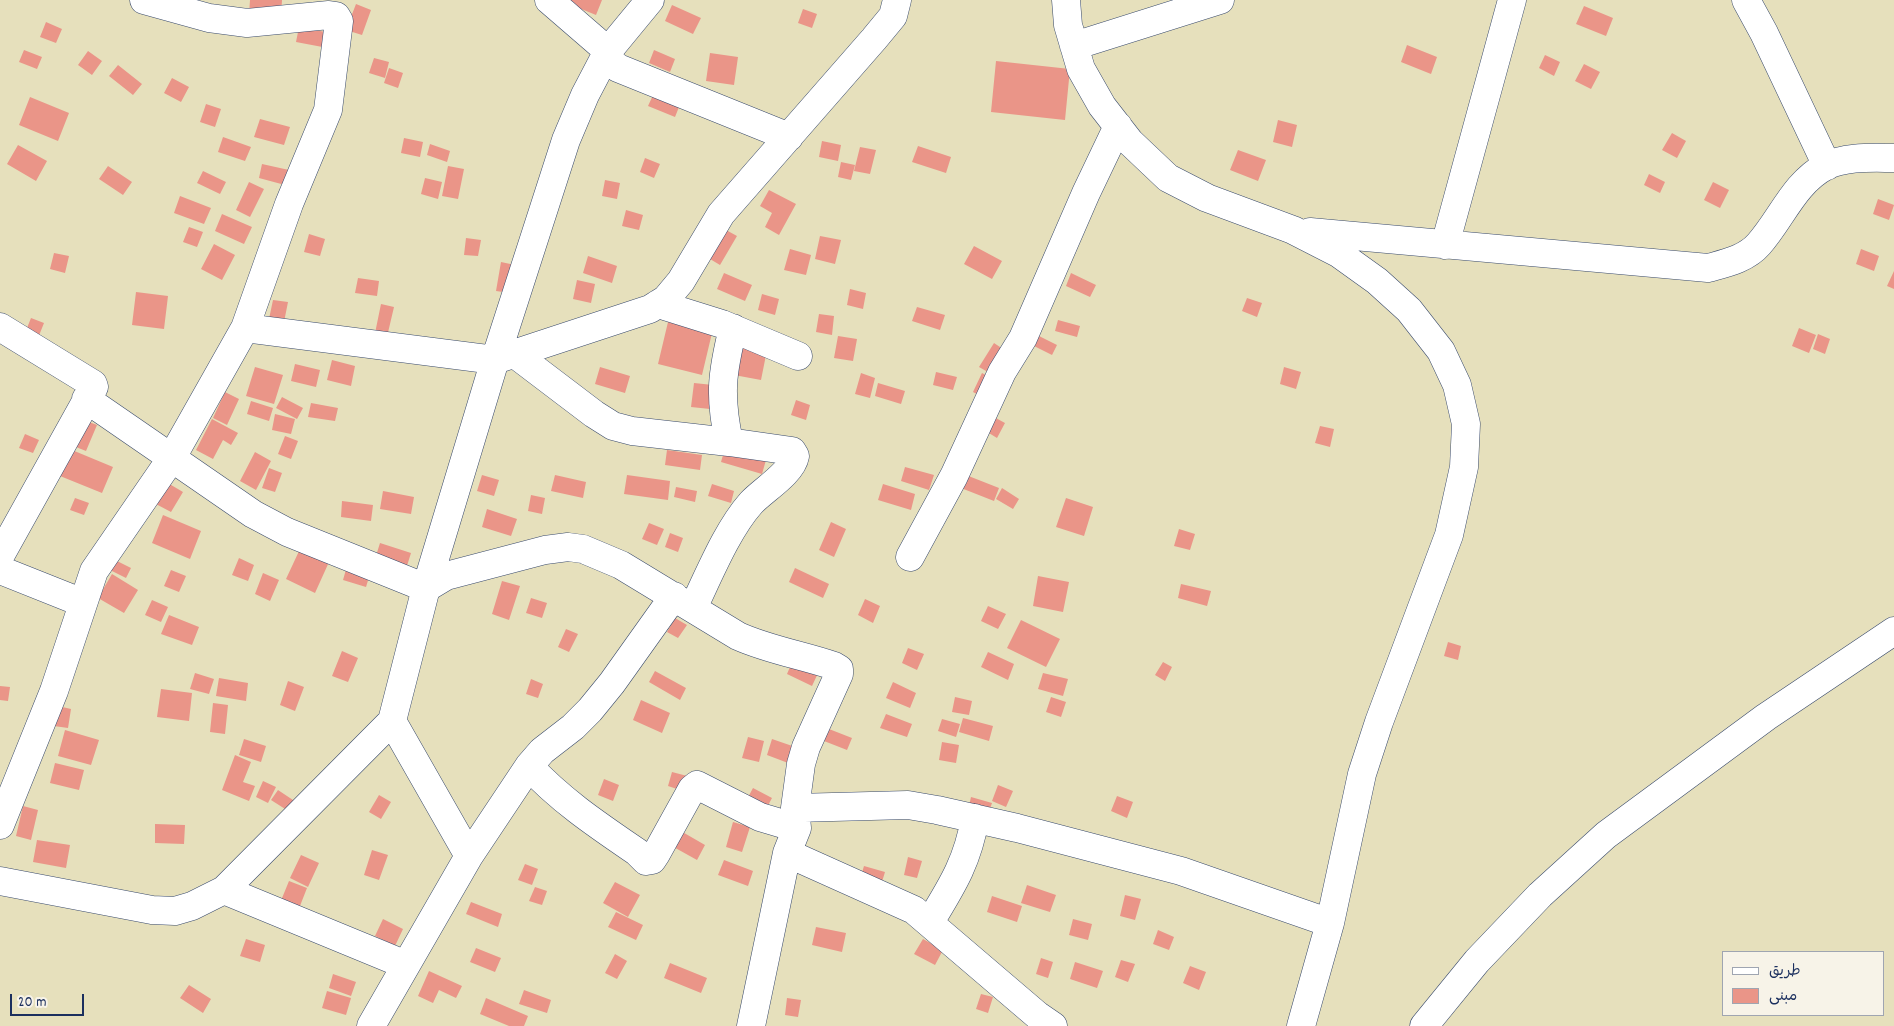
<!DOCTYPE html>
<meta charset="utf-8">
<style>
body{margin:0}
#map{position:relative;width:1894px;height:1026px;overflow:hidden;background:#e6e0bc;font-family:Dekko,"Playpen Sans Arabic",sans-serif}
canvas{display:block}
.legend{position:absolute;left:1722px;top:951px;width:162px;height:65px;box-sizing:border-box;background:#f7f3e8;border:1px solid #9fa5b1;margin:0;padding:6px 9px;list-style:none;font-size:15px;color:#1b2f5e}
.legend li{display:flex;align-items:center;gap:10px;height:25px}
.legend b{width:25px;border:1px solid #9fa5b1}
.scale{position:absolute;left:10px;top:994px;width:74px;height:22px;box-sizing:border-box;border:2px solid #1b2f5e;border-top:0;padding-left:6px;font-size:15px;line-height:18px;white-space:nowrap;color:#1b2f5e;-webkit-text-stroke:4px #f7f3e8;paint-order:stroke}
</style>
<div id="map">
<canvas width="1894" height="1026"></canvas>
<ul class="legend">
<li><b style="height:6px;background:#fff"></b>طريق</li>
<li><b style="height:14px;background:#ea9588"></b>مبنى</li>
</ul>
<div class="scale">20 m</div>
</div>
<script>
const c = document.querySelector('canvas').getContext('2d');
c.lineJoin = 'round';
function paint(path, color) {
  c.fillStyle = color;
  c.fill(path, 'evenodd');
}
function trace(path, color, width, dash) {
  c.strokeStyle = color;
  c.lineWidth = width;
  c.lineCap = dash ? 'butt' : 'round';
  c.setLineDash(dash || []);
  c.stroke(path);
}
const building = new Path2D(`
 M250,0H282L281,17L249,15Z
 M565,0H602L596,15L564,2Z
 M356,4L371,10L362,35L346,30Z
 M672,5L701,18L693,34L665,21Z
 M1584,6L1613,18L1606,36L1576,24Z
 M803,9L817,14L812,28L798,23Z
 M46,22L62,29L56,43L40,37Z
 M299,27L336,34L333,49L296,42Z
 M1407,45L1437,57L1431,74L1401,62Z
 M24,50L42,57L37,69L19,62Z
 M654,50L675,59L670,72L649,63Z
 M88,51L102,61L92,75L78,65Z
 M710,53L738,57L734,85L706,81Z
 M1545,55L1560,62L1554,76L1539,68Z
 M374,58L389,62L385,78L369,73Z
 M996,61L1070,69L1065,120L991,112Z
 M1584,64L1600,72L1591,89L1575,81Z
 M118,65L142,84L133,95L109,76Z
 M389,68L403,73L398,88L384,83Z
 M172,78L189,87L181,102L164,93Z
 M655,91L681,102L675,117L648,106Z
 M30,97L69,113L58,141L19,125Z
 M206,104L221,109L215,127L200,122Z
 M260,119L290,127L284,145L254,137Z
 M1278,120L1297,125L1292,147L1273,142Z
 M1672,133L1686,141L1677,158L1662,150Z
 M223,137L251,147L245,161L218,152Z
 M404,138L423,142L420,157L401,153Z
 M822,141L841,145L838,161L819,157Z
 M430,144L450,151L447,162L427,155Z
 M18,145L47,161L36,181L7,164Z
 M918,146L951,157L946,173L912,162Z
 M860,147L876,150L870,174L854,171Z
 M1238,150L1266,160L1258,181L1230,170Z
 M645,158L660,164L654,178L640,172Z
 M841,162L855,165L851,180L838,177Z
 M262,164L289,170L285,185L259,178Z
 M108,166L132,182L123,195L99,179Z
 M448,166L464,169L458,199L442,196Z
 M203,171L226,182L220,194L197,183Z
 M1649,174L1665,182L1660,193L1644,185Z
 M425,178L442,182L438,199L421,194Z
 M605,180L620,183L617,199L602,196Z
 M249,182L264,189L250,217L236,210Z
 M1713,182L1729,190L1720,208L1704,200Z
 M769,190L796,204L779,235L765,227L772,213L760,206Z
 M180,196L211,208L204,224L174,213Z
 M1878,199L1894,205L1889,220L1873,214Z
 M626,210L643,215L639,230L622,226Z
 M222,214L252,227L244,244L215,231Z
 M189,227L203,232L197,247L183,242Z
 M726,230L737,236L720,265L710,259Z
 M309,234L325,239L320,256L304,252Z
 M820,236L841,240L835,264L815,259Z
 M466,238L481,240L478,256L464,255Z
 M214,244L235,255L222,280L201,269Z
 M974,246L1002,261L992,279L964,264Z
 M790,249L811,255L806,275L784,270Z
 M1861,249L1879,256L1874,271L1856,264Z
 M54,253L69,256L65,273L50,269Z
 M588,256L617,266L612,283L583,273Z
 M501,262L515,265L510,293L496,291Z
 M1894,271V289L1887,286Z
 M724,273L752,285L745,301L717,289Z
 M1071,273L1096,285L1090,297L1066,286Z
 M358,278L379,281L377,296L355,293Z
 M577,280L595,284L591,303L573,299Z
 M850,289L866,293L863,309L847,305Z
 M136,292L168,296L164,329L132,325Z
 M762,294L779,299L775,315L758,310Z
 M1247,298L1262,303L1257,317L1242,311Z
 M273,300L288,302L284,322L269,319Z
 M381,304L394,307L386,341L374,338Z
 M917,307L945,315L940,330L912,321Z
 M819,314L834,316L832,335L816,332Z
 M31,318L44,323L38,338L25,333Z
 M1058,320L1080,326L1077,337L1055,331Z
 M668,322L712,333L702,375L658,364Z
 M1799,328L1816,335L1809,353L1792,346Z
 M1818,334L1830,339L1825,354L1813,349Z
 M1037,335L1057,345L1052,355L1032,345Z
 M838,336L857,339L853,361L834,358Z
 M994,343L1009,353L995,376L979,367Z
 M740,344L767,350L761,380L734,375Z
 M332,360L355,366L351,386L327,380Z
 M295,364L320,370L316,387L291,381Z
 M255,367L283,375L274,404L246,396Z
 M600,367L630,376L625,393L595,384Z
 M1284,367L1301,372L1296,389L1280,384Z
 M936,372L957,377L953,390L933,385Z
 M861,373L875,378L870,398L855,394Z
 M982,373L995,380L986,399L973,392Z
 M694,383L713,385L710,409L691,407Z
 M878,383L905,391L901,404L875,396Z
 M225,392L239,399L227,425L213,418Z
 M282,397L303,408L297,419L276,408Z
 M796,400L810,405L806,420L791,415Z
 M251,401L273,408L269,421L247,414Z
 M311,403L338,408L335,421L308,417Z
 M275,414L295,419L291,434L272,430Z
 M992,416L1005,423L997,438L984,430Z
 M81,419L97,425L86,451L71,445Z
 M212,419L238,433L231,445L223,440L213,459L196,450Z
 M1320,426L1334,429L1330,447L1315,443Z
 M25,434L39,440L33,453L19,448Z
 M285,436L298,441L291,459L278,454Z
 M725,448L766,460L762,474L721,462Z
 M72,450L113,467L102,493L60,476Z
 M667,450L702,455L700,470L665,465Z
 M255,452L271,461L256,490L240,481Z
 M905,467L934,475L929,490L901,481Z
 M269,468L282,473L275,492L262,488Z
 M482,475L499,480L494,496L477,491Z
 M555,475L586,482L583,498L551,491Z
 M627,475L670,481L668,500L624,494Z
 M966,475L999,488L994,501L961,488Z
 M166,482L183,492L171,512L154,503Z
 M712,484L734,491L731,503L708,496Z
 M883,484L915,494L911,510L878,500Z
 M676,487L697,491L695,502L674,497Z
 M1002,488L1019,499L1013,509L996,499Z
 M383,491L414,497L411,514L380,509Z
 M531,495L545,498L542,514L528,511Z
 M75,498L89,503L84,515L70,510Z
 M1066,498L1093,507L1084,536L1056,527Z
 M342,501L373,505L371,521L341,517Z
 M487,509L517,519L511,536L482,527Z
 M163,515L201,531L190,559L152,543Z
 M831,522L846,529L834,557L819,550Z
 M649,523L664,529L657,545L642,539Z
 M1179,529L1195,534L1190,550L1174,546Z
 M670,533L683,538L678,552L665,547Z
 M380,543L411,553L406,569L375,559Z
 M300,549L329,562L315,593L286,579Z
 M239,558L254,565L248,581L232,575Z
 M115,560L131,568L126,578L110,570Z
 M347,566L370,574L366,587L343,580Z
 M795,568L829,584L823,598L789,582Z
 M171,570L186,576L179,592L164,586Z
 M263,573L279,580L270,601L255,594Z
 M112,574L138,590L124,613L98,598Z
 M1038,576L1069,582L1063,612L1033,606Z
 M502,581L520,586L509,620L492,614Z
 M1181,584L1211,591L1207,606L1178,598Z
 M531,598L547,603L542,618L526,613Z
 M865,599L880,606L873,623L858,615Z
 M152,600L168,607L161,622L145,615Z
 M988,606L1006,614L998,629L981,621Z
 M169,615L199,627L192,645L161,634Z
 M675,618L687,625L678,638L667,632Z
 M1021,620L1060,639L1046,667L1007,648Z
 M566,629L578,634L569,652L558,647Z
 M1448,642L1461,646L1458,660L1444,656Z
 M908,648L924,654L917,670L902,663Z
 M342,651L358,658L348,682L332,676Z
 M988,652L1014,664L1008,680L981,667Z
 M793,660L819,671L812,686L787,674Z
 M1163,662L1172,667L1165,681L1155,675Z
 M655,671L686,688L680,700L649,682Z
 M195,673L214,679L209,694L190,689Z
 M1043,673L1068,679L1063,696L1038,689Z
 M219,678L248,683L246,701L216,696Z
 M531,679L543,684L538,698L526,694Z
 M288,681L304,687L295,711L280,705Z
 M893,682L916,693L910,708L886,698Z
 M0,686L10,687L8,701L0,700Z
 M161,689L192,693L189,721L157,717Z
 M955,697L972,701L969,715L952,712Z
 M1051,697L1066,702L1061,717L1046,712Z
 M641,700L670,713L662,733L633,720Z
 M213,703L228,705L225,734L210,732Z
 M58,706L71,709L68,728L54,726Z
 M886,714L912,724L907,737L880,728Z
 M963,718L993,726L989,741L959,732Z
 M942,719L960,724L956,737L938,731Z
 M829,729L852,738L847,750L824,741Z
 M65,730L99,740L91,765L58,756Z
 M748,737L764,741L759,762L742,758Z
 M244,739L266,746L261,762L239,755Z
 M772,739L801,749L796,766L767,755Z
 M942,742L959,745L956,763L939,760Z
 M235,755L251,762L243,782L255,786L249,801L222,790Z
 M55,763L84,770L79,790L50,783Z
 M672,772L691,777L686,792L668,786Z
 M604,779L619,785L613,801L598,795Z
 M263,781L276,787L268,803L256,797Z
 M998,785L1013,791L1006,807L992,801Z
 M753,788L772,798L764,813L745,803Z
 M278,790L299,804L293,814L271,800Z
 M379,795L391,802L381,819L369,812Z
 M1117,796L1133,802L1127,818L1111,811Z
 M971,797L992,803L989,812L969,806Z
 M23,806L38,810L31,840L16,836Z
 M733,822L750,827L742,852L726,847Z
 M155,824L185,825L184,844L155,843Z
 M679,830L705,845L697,860L670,845Z
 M37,840L70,845L66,868L33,862Z
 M372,850L388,855L379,880L364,875Z
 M301,855L319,863L308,887L290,878Z
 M908,857L922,861L917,878L904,875Z
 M724,860L753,871L748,886L718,875Z
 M525,864L538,869L532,885L518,880Z
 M864,866L885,872L881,885L860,879Z
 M289,881L307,888L298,911L280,903Z
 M615,882L640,895L628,917L603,903Z
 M1027,885L1056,895L1050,912L1021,903Z
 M535,887L547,891L542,905L529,901Z
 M1125,895L1141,899L1135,920L1120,916Z
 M992,896L1022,906L1017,922L987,912Z
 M471,902L502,914L498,927L466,914Z
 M616,912L643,925L636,940L608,927Z
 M383,919L403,929L395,946L375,936Z
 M1073,919L1092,924L1088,940L1069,935Z
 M816,927L846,933L842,952L812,945Z
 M1158,930L1174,937L1169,950L1153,944Z
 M246,939L265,945L260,962L240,956Z
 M923,939L943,950L935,965L914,954Z
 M476,948L501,958L495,972L470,962Z
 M615,954L627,961L617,979L605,973Z
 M1041,958L1053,962L1048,978L1036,974Z
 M1121,960L1135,964L1128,982L1115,977Z
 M1075,962L1103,971L1097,988L1070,979Z
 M670,963L707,978L701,993L664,978Z
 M1190,966L1206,972L1199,990L1183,983Z
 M429,971L462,986L456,998L439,990L433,1003L418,996Z
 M333,974L356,982L351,996L329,988Z
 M189,985L211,999L203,1013L180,998Z
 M524,990L551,1000L547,1013L519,1004Z
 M327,991L351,998L346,1015L322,1008Z
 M981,994L993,997L988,1013L976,1009Z
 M486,998L528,1016L524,1026H509L480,1014Z
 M787,998L801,1000L798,1017L785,1015Z`);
const minor = new Path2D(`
 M549,0L608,51L611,62L618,68L789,137
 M1066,0L1068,25L1081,69L1102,106L1130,142L1168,178L1207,198L1293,230L1338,253L1377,281L1409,310L1441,351L1457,385L1466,424L1464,467L1449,535L1379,722L1362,774L1330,923L1301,1026
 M1746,0L1764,33L1827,166
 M1074,46L1220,0
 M1310,232L1708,268C1726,263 1746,259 1759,244C1782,218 1794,183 1826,166C1846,156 1873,158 1894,158
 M1445,245L1512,0
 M658,304L722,324L798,356
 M0,327L93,384L94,387L0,556
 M245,328L495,360L650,309L666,299L681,281L721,214L874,39L893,16L897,0
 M515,354L594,414L613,426L632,431L729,442L792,451L795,456C792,473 763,490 751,503C727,530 709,575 693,608
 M86,399L253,514L287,532L426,588
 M729,442C719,395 722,373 733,328
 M910,557L954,476L1002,372L1023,338L1086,193L1118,126
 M0,570L83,603
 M426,588L446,576L545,550L568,547L583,549L621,565L738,636C769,650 802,655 834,666L839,669V674L806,747L801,764L795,808L797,828L787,853L751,1026
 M392,721L469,856
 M529,766C560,800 599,826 637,852L646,861L652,860L656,854L692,789L697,785L760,817L797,828
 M795,808L908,805L937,810L1017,828L1181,871L1330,923
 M0,825L54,691L94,571L171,459L245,328L289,204L328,110L339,21L336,16L329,15L247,23L209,18L144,0
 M787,853L914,910L1037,1015L1053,1026
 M0,881L152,910L175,911L192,906L224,890L392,721L426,588L495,360L566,140L585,95L608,51L650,0
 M224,890L406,965
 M930,922C952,886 968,861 975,818
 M371,1026L469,856L529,766L542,751L573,727L590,710L612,683L674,596
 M1424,1026L1477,961L1540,895L1606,835L1766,717L1894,631`);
paint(building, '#ea9588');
trace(minor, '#394a6c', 29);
trace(minor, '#fff', 28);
</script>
